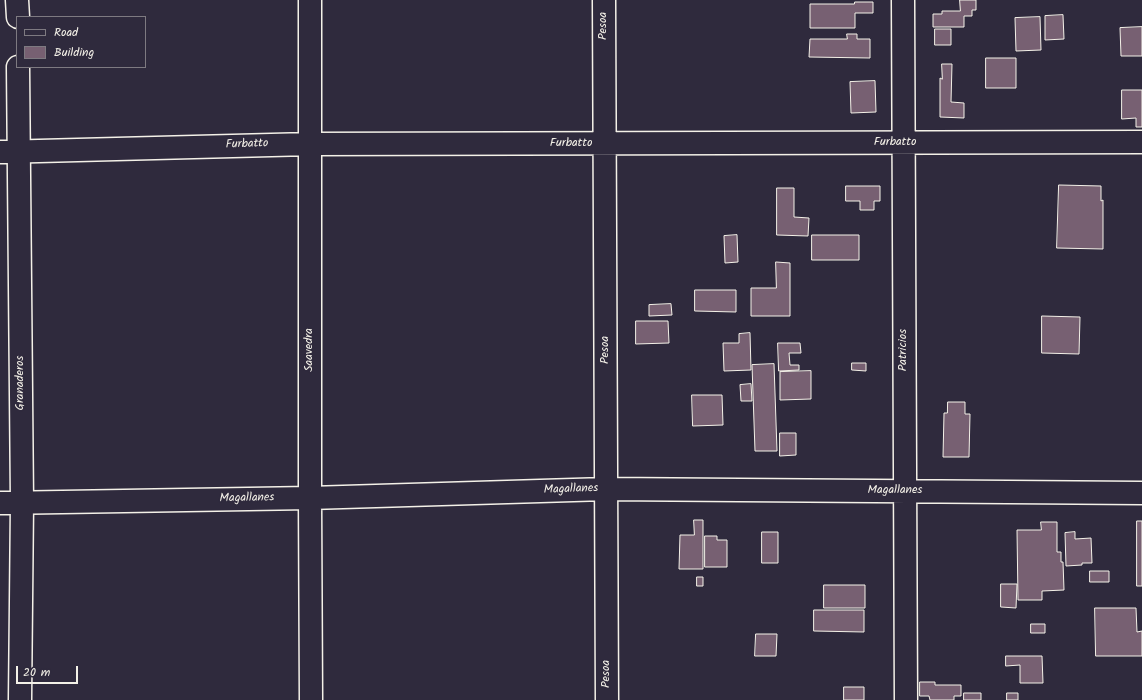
<!DOCTYPE html>
<style>
body{margin:0}
#map{position:relative;width:1142px;height:700px;overflow:hidden;background:#2f2a3d;font-family:Kalam,sans-serif}
canvas{display:block}
.legend{position:absolute;left:16px;top:16px;width:130px;height:52px;box-sizing:border-box;background:#2f2a3d;border:1px solid #7e7a81;margin:0;padding:5px 7px;list-style:none;font-size:12px;color:#f4f1e8}
.legend li{display:flex;align-items:center;gap:8px;height:20px}
.legend b{width:20px;border:1px solid #7e7a81}
.scale{position:absolute;left:16px;top:666px;width:62px;height:18px;box-sizing:border-box;border:2px solid #f4f1e8;border-top:0;padding-left:5px;font-size:12px;line-height:14px;white-space:nowrap;color:#f4f1e8;-webkit-text-stroke:3px #2f2a3d;paint-order:stroke}
</style>
<div id="map">
<canvas width="1142" height="700"></canvas>
<ul class="legend">
<li><b style="height:5px;background:#2f2a3d"></b>Road</li>
<li><b style="height:11px;background:#776072"></b>Building</li>
</ul>
<div class="scale">20 m</div>
</div>
<script>
const c = document.querySelector('canvas').getContext('2d');
c.lineJoin = 'round';
function paint(path, color) {
  c.fillStyle = color;
  c.fill(path, 'evenodd');
}
function trace(path, color, width, dash) {
  c.strokeStyle = color;
  c.lineWidth = width;
  c.lineCap = dash ? 'butt' : 'round';
  c.setLineDash(dash || []);
  c.stroke(path);
}
function label(font, color, halo, rows, align = 'center') {
  c.font = font + ' Kalam,sans-serif';
  c.lineWidth = 3;
  c.setLineDash([]);
  c.textBaseline = 'middle';
  c.strokeStyle = halo;
  c.fillStyle = color;
  for (const [text, x, y, turn = 0] of rows) {
    c.save();
    c.translate(x, y);
    c.rotate((+turn || 0) * Math.PI / 180);
    c.textAlign = isNaN(turn) ? turn : align;
    if (halo) c.strokeText(text, 0, 0);
    c.fillText(text, 0, 0);
    c.restore();
  }
}
const building = new Path2D(`
 M960,0H976V10H972V16H964V27H933V14H942V11H960Z
 M855,2H873V13H855V28H810V4H854Z
 M1063,15L1064,39L1045,40V16Z
 M1040,17L1041,50L1016,51L1015,18Z
 M1142,27V56H1121L1120,28Z
 M935,29H951V45H935Z
 M847,34H857V39H870V58L809,57L810,39H847Z
 M986,58H1016V88H986Z
 M942,64H952L951,102L964,103V118L940,117V78L942,79Z
 M875,81L876,112L851,113L850,82Z
 M1122,90H1142V127H1136V118L1122,119Z
 M1059,185L1101,186V201L1103,200V249L1057,248Z
 M846,186H880V201H874V210H860V201H846Z
 M777,188H794V217L809,218L808,236L777,235Z
 M737,235L738,262L725,263L724,236Z
 M812,235H859V260H812Z
 M776,262L790,263V316H751V288H776Z
 M695,290H736V312L695,311Z
 M671,304L672,315L649,316V305Z
 M1042,316L1080,317L1079,354L1042,353Z
 M636,321H668L669,343L636,344Z
 M750,333L751,370L724,371L723,343H739V334Z
 M778,343H800L801,353H789L790,365H799V370L779,371Z
 M852,363H866V371L852,370Z
 M774,364L777,451H755L752,365Z
 M811,371V399L780,400V372Z
 M751,384L752,401H741L740,385Z
 M692,395H722L723,425L693,426Z
 M948,402H965V414H970L969,457H943L944,413H947Z
 M780,433H796V455L780,456Z
 M694,520H703V569H679L680,535H694Z
 M1137,521H1142V586H1137Z
 M1041,522H1057V552H1061V562H1063L1064,590L1042,591V600H1018L1017,530H1041Z
 M762,532H778V563H762Z
 M1075,532V539L1091,538L1092,563H1082V565L1066,566L1065,533Z
 M705,536H717V540H727V567H705Z
 M1090,571H1109V582H1090Z
 M697,577H703V586H697Z
 M1001,584H1017L1016,608L1001,607Z
 M824,585H865V608H824Z
 M1095,608H1136L1137,632L1142,631V656H1096Z
 M814,610H864V632L814,631Z
 M1031,624H1045V633H1031Z
 M756,634H777L776,656H755Z
 M1006,656H1042L1043,683H1020V665L1006,666Z
 M920,682H935V685H961V696H954V700H930L929,696H920Z
 M844,687H864V700H844Z
 M964,693H981V700H964Z
 M1007,693H1018V700H1007Z`);
const minor = new Path2D(`
 M17,0L18,17
 M310,0V498L311,700
 M604,0L607,700
 M903,0L906,700
 M18,67L22,503L20,700
 M0,152L310,144L1142,142
 M0,503L310,498L606,489L1142,493`);
const streetNames = [
 ["Pesoa",604,26,-90],
 ["Furbatto",895,143],
 ["Furbatto",571,144],
 ["Furbatto",247,145,-2],
 ["Saavedra",310,350,-90],
 ["Pesoa",606,350,-90],
 ["Patricios",904,350,-90],
 ["Granaderos",21,383,-90],
 ["Magallanes",571,490,-2],
 ["Magallanes",895,491],
 ["Magallanes",247,499,-1],
 ["Pesoa",607,674,-90]
];
paint(building, '#776072');
trace(building, '#f4f1e8', 1);
trace(minor, '#f4f1e8', 25);
trace(minor, '#2f2a3d', 22);
label('12px', '#f4f1e8', '#2f2a3d', streetNames);
</script>
